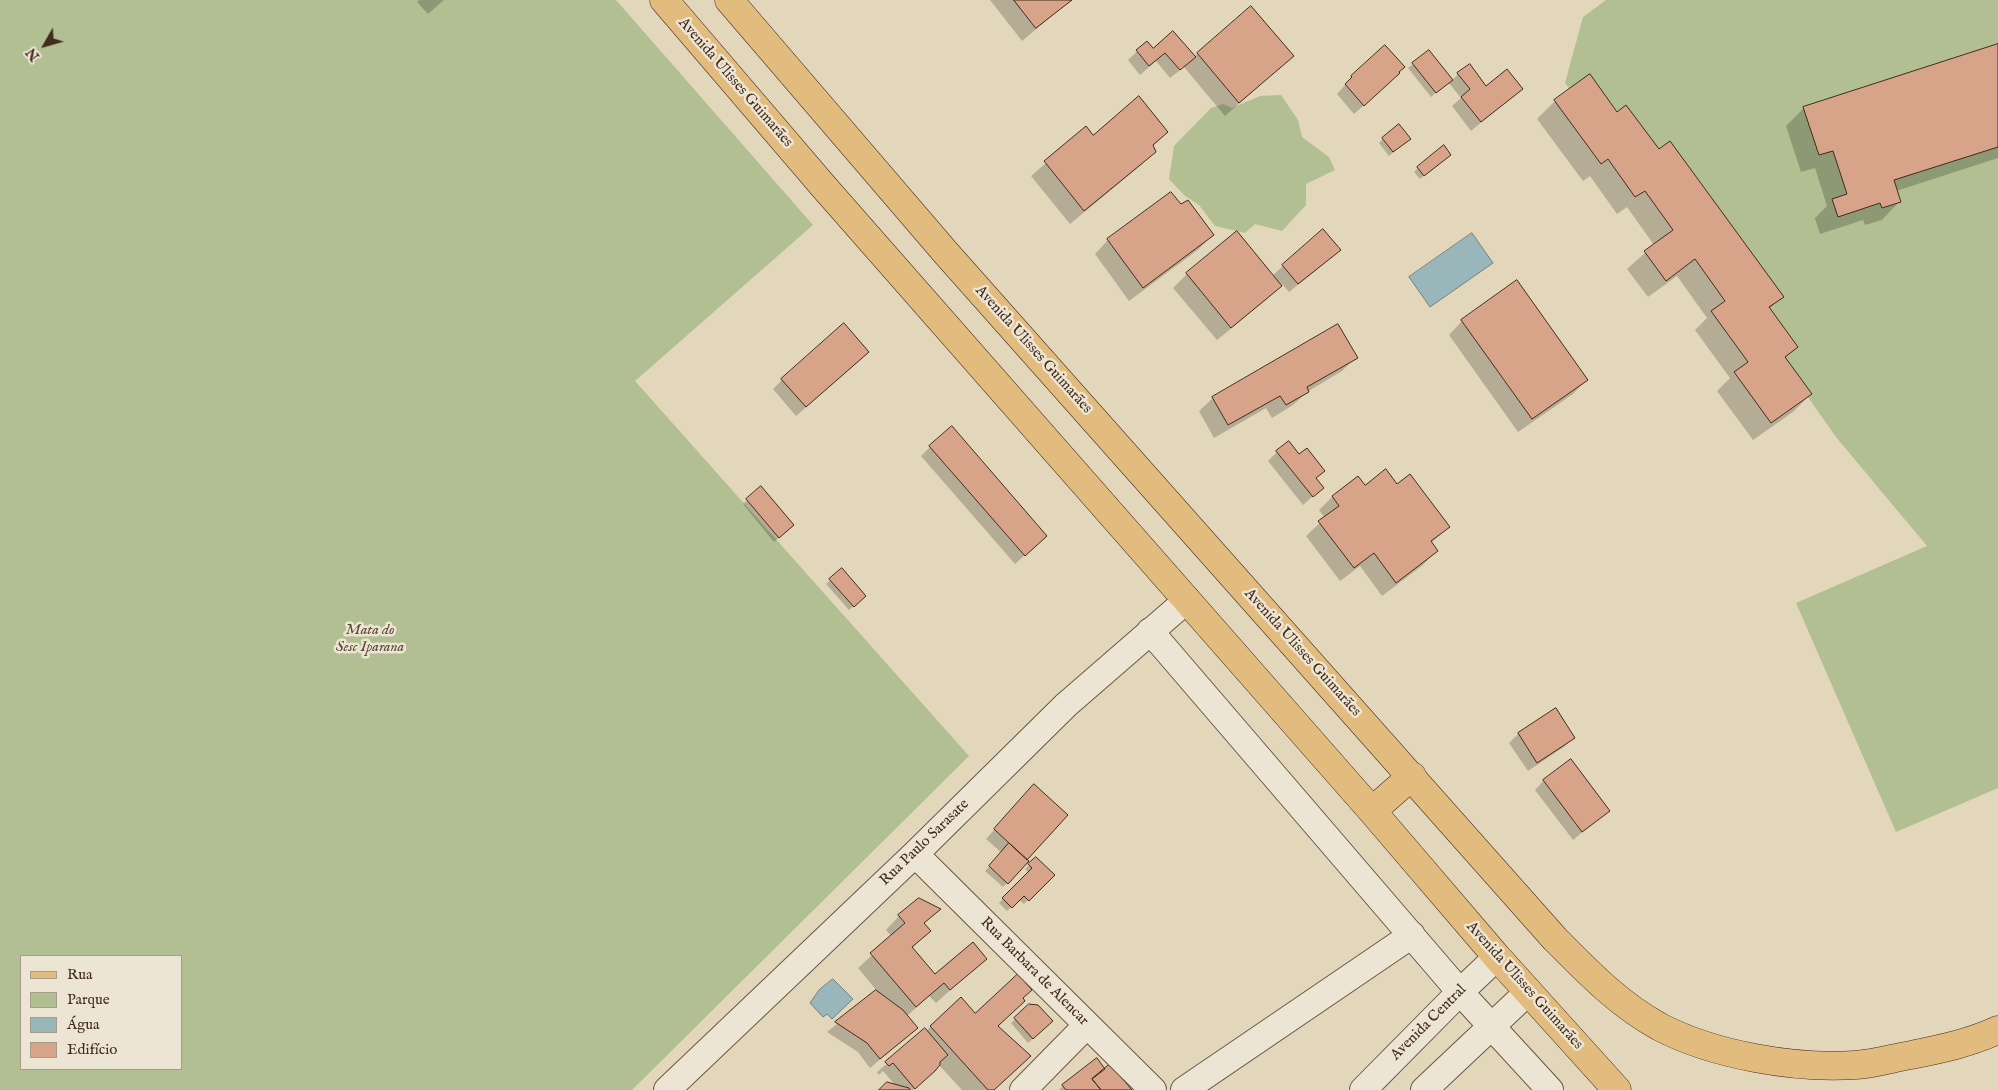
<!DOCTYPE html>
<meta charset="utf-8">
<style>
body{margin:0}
#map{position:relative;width:1998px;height:1090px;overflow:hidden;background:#e3d7bb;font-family:"IM FELL English",serif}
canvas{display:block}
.legend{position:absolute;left:20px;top:955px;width:162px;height:115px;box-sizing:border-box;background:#ede5d3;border:1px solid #a99b8a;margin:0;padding:6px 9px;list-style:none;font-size:15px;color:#432b1d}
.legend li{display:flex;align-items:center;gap:10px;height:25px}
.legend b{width:25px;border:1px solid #a99b8a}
.north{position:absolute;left:20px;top:20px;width:50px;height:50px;-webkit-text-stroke:4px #ede5d3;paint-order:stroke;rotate:232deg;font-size:14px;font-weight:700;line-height:20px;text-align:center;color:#432b1d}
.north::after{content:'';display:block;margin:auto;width:18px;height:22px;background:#432b1d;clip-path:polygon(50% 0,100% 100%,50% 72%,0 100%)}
</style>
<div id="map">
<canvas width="1998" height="1090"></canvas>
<ul class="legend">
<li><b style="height:6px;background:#e2bc7e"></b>Rua</li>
<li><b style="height:14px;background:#b1bf92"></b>Parque</li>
<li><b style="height:14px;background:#99b7ba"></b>Água</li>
<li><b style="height:14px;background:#d7a489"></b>Edifício</li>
</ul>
<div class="north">N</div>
</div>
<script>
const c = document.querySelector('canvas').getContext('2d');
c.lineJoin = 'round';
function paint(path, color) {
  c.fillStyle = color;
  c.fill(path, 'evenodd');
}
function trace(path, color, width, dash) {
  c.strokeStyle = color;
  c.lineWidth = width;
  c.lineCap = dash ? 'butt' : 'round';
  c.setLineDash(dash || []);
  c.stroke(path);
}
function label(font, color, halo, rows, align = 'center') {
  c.font = font + ' "IM FELL English",serif';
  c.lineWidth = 5;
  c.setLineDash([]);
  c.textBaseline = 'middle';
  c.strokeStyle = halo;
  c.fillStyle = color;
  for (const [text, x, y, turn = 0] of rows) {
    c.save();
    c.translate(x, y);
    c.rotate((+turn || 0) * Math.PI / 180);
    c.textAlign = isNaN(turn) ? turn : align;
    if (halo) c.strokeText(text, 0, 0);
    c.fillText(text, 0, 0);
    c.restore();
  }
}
const green = new Path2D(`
 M0,0H616L813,225L635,381L969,756L632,1090H0ZM21,956H181V1069H21Z
 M1606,0H1998V788L1896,832L1796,603L1927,546L1836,437L1722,275L1625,159L1565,83L1583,17Z
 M1281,95L1298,120L1302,137L1329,157L1335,170L1306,184V205L1282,231L1255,224L1245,233L1215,226L1199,205L1184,195L1169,179L1174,146L1211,108L1223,104L1232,108L1260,96Z`);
const water = new Path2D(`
 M1472,233L1493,263L1430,307L1409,277Z
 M833,979L853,999L832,1019L827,1014L823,1017L810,1003L819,990Z`);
const shadow = new Path2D(`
 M419,0H444L428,14L417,2Z
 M990,0H1071L1022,41Z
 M1251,8L1293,56L1225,116L1184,67L1170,78L1156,61L1140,75L1128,60L1147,42L1153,49L1194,57Z
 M1998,46V158L1896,191L1899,202L1882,220L1865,225L1863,220L1820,234L1815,218L1827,206L1815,168L1801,172L1786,126L1804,108Z
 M1429,52L1452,81L1458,74L1486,87L1521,89L1471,131L1452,106L1461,98L1448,82L1431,97L1408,68Z
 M1352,77L1390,82L1354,114L1337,94Z
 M1555,101L1616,113L1658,151L1782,297L1769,309L1797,347L1785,358L1811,394L1793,412L1753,440L1717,391L1730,378L1695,330L1707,318L1677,276L1648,297L1627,269L1654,245L1627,207L1617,214L1590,176L1583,181L1537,119Z
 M1086,128L1093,136L1167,132L1152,147L1154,152L1140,166L1070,224L1031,176Z
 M1383,139L1405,143L1389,156L1379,143Z
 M1445,159L1420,179L1414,172L1418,168Z
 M1181,206L1212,235L1199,249L1129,301L1095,254L1108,240Z
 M1237,233L1272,276L1283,266L1330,259L1289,292L1282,284L1267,299L1217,340L1173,288L1187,274Z
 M1462,321L1586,380L1573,394L1518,432L1449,335Z
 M1356,357L1342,371L1307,392L1293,405L1272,418L1266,408L1214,438L1199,411L1213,398Z
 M859,361L796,416L773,389L782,380Z
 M930,447L1036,545L1015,564L921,456Z
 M1277,452L1315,479L1322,488L1303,505L1268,461Z
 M1397,486L1449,527L1431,543L1436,551L1423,565L1382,596L1360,566L1340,581L1306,536L1325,518L1319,510L1333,496L1365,487Z
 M761,488L788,529L774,542L743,504Z
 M842,570L860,600L849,610L826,584Z
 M1555,710L1574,738L1564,747L1528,771L1509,743L1518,734Z
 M1544,780L1608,811L1573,840L1535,790Z
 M1025,795L1007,883L1003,887L985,871L1002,853L986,839Z
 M1036,859L1053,875L1024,904L1019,900L1007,911L999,903L1029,873L1025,869Z
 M939,909L923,924L929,931L911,949L935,976L985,959L936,1003L929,996L907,1016L917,1028L870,1068L858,1052L827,1032L877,991L858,968L892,937L886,930L899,916Z
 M960,999L975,1015L997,1027L1029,1057L994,1090H962L939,1065L913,1090H881L895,1085L883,1071L879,1075L877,1072L926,1031Z
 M1030,1006L1047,1026L1028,1043L1011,1023Z
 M1105,1071L1130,1090H1059L1063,1086Z`);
const building = new Path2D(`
 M1014,0H1072L1036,28Z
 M1251,6L1294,56L1239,103L1197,53Z
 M1173,31L1196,57L1180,70L1165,53L1149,66L1136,50L1147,41L1153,48Z
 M1998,44V147L1894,180L1901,202L1882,208L1880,203L1838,217L1832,199L1847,194L1833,151L1819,155L1803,107Z
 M1385,45L1405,67L1399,72L1400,73L1364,106L1345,84L1352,77L1351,76Z
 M1429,50L1453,80L1436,93L1412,63Z
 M1470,64L1486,86L1507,69L1523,89L1481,122L1461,97L1470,89L1457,73Z
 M1590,74L1617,112L1626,105L1659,149L1670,141L1784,297L1769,307L1798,347L1785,357L1812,394L1771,423L1734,372L1748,362L1711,311L1725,301L1695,259L1666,281L1644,251L1673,230L1645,191L1635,197L1608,159L1601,164L1554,100Z
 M1139,96L1168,132L1153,145L1156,152L1084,211L1044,161L1086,126L1093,135Z
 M1399,124L1411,139L1393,152L1382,138Z
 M1444,145L1451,155L1424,176L1417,167Z
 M1171,192L1181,204L1188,200L1214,235L1143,288L1107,239Z
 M1323,229L1341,250L1298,284L1282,265Z
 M1237,231L1282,286L1231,328L1186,273Z
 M1517,280L1588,380L1532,419L1461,320Z
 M844,323L869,352L806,407L781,379Z
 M1338,324L1358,358L1307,387L1309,392L1286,405L1280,396L1228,425L1212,397Z
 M952,426L1047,536L1025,556L929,446Z
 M1289,441L1299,454L1307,448L1325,471L1316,478L1324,488L1313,497L1276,451Z
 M1386,469L1397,484L1410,474L1450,527L1431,541L1438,551L1396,583L1374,553L1354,568L1318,521L1339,506L1332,496L1358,476L1365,485Z
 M761,486L794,525L779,538L746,499Z
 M842,568L866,596L854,607L829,579Z
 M1556,708L1575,738L1537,763L1518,733Z
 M1571,759L1610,811L1582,832L1543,780Z
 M1034,784L1068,815L1027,860L994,829Z
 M1009,843L1029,861L1008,884L989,866Z
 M1036,857L1055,875L1029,901L1024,896L1012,908L1002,898L1032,868L1028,864Z
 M919,898L941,909L924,923L931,931L912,947L935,974L973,942L987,959L950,990L944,983L916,1007L870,953L905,923L898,915Z
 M1018,974L1032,990L1023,998L1025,1001L998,1026L1031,1056L994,1090H988L930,1026L961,997L975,1013Z
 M876,990L903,1010L918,1028L880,1059L867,1043L835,1022Z
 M1029,1004L1038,1005L1053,1021L1033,1039L1014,1018Z
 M925,1028L948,1055L940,1062V1065L935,1071L915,1089L893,1063L889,1066L885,1062Z
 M1097,1058L1105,1069L1092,1079L1101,1090H1066L1062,1085Z
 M1110,1064L1132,1090H1101L1092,1079Z
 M887,1082L909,1088L910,1090H879Z`);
const minor = new Path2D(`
 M1150,631L1460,992L1550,1090
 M915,854L1153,1090
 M667,1090L915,854L1066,705L1187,600
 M1023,1090L1087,1025
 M1184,1090L1412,935
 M1363,1090L1460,992L1497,957
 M1424,1090L1528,992`);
const primary = new Path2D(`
 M664,0L824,187L1372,811L1497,957L1617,1090
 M729,0L946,253L1555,939C1588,972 1618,1004 1660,1027C1714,1055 1794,1069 1855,1065C1874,1064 1893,1058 1911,1055C1941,1049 1970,1043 1998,1030
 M1372,811L1412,776`);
const streetNames = [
 ["Avenida Ulisses Guimarães",735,83,49],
 ["Avenida Ulisses Guimarães",1033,350,48],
 ["Avenida Ulisses Guimarães",1302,653,48],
 ["Rua Paulo Sarasate",925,843,-44],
 ["Rua Barbara de Alencar",1034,972,45],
 ["Avenida Ulisses Guimarães",1524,986,48],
 ["Avenida Central",1429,1023,-45]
];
const parkNames = [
 ["Mata do",370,631],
 ["Sesc Iparana",370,648]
];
paint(green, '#b1bf92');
paint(water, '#99b7ba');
trace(water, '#777f7b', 1);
paint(shadow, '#0003');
paint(building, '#d7a489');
trace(building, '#432b1d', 1);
trace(minor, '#6b5644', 28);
trace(primary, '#432b1d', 29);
trace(minor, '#ede5d3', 26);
trace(primary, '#e2bc7e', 28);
label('15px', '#432b1d', '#ede5d3', streetNames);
label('italic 15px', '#594934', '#ede5d3', parkNames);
</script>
